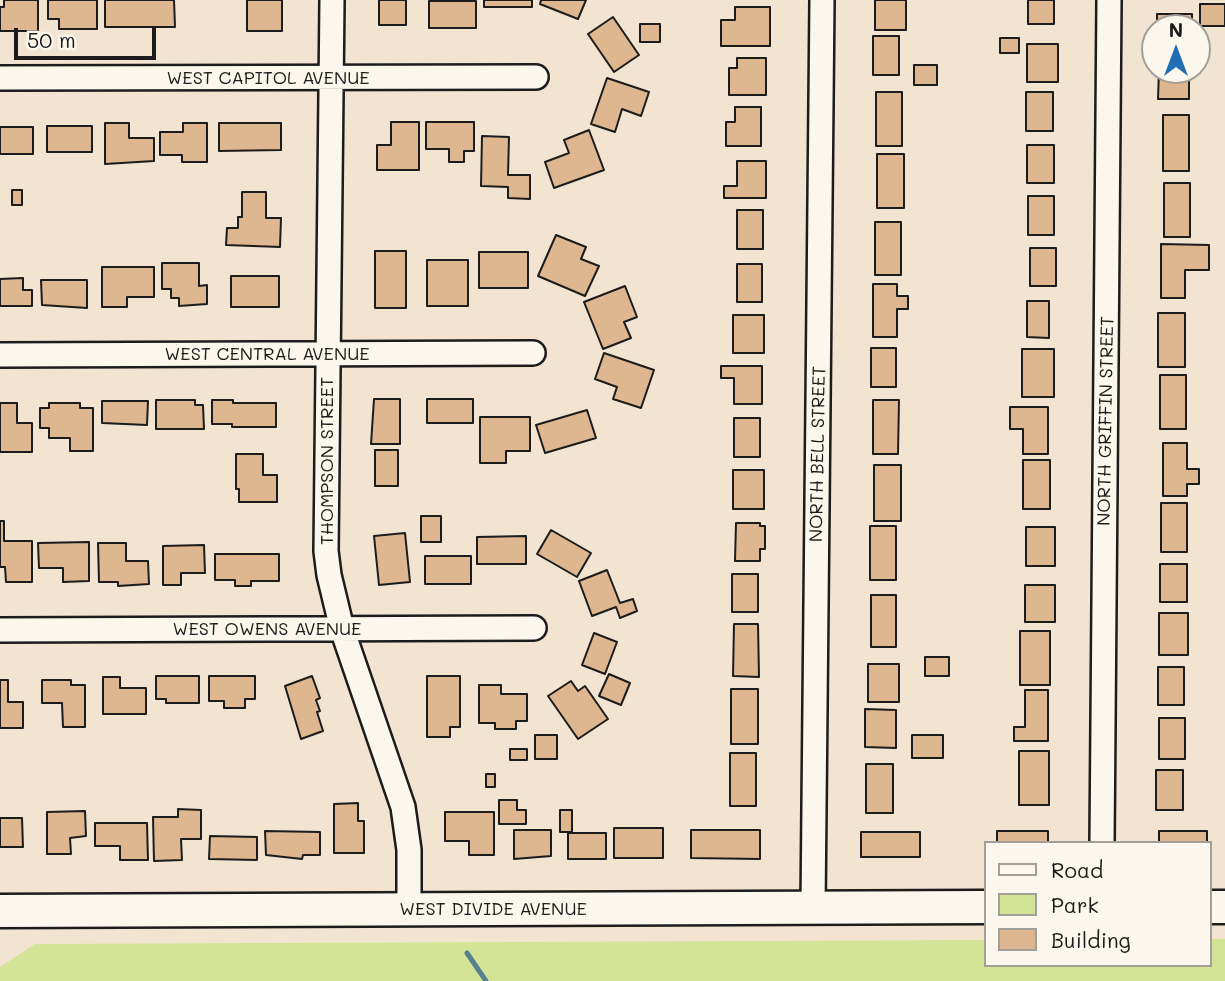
<!DOCTYPE html>
<style>
body{margin:0}
#map{position:relative;width:1225px;height:981px;overflow:hidden;background:#f2e4d0;font-family:Mali,sans-serif}
canvas{display:block}
.legend{position:absolute;left:984px;top:841px;width:228px;height:126px;box-sizing:border-box;background:#fbf7ec;border:2px solid #a29f99;margin:0;padding:9px 12px;list-style:none;font-size:21px;color:#1c1c1c}
.legend li{display:flex;align-items:center;gap:14px;height:35px}
.legend b{width:35px;border:2px solid #a29f99}
.north{position:absolute;left:1141px;top:14px;width:70px;height:70px;box-sizing:border-box;background:#fbf7ec;border:2px solid #a29f99;border-radius:50%;rotate:0deg;font-size:19px;font-weight:700;line-height:28px;text-align:center;color:#1c1c1c}
.north::after{content:'';display:block;margin:auto;width:24px;height:32px;background:#1f6fb2;clip-path:polygon(50% 0,100% 100%,50% 72%,0 100%)}
.scale{position:absolute;left:14px;top:28px;width:142px;height:32px;box-sizing:border-box;border:4px solid #1c1c1c;border-top:0;padding-left:9px;font-size:21px;line-height:24px;white-space:nowrap;color:#1c1c1c;-webkit-text-stroke:5px #fbf7ec;paint-order:stroke}
</style>
<div id="map">
<canvas width="1225" height="981"></canvas>
<ul class="legend">
<li><b style="height:9px;background:#fbf7ec"></b>Road</li>
<li><b style="height:19px;background:#d3e497"></b>Park</li>
<li><b style="height:19px;background:#deb68f"></b>Building</li>
</ul>
<div class="north">N</div>
<div class="scale">50 m</div>
</div>
<script>
const c = document.querySelector('canvas').getContext('2d');
c.lineJoin = 'round';
function paint(path, color) {
  c.fillStyle = color;
  c.fill(path, 'evenodd');
}
function trace(path, color, width, dash) {
  c.strokeStyle = color;
  c.lineWidth = width;
  c.lineCap = dash ? 'butt' : 'round';
  c.setLineDash(dash || []);
  c.stroke(path);
}
function label(font, color, halo, rows, align = 'center') {
  c.font = font + ' Mali,sans-serif';
  c.lineWidth = 5;
  c.setLineDash([]);
  c.textBaseline = 'middle';
  c.strokeStyle = halo;
  c.fillStyle = color;
  for (const [text, x, y, turn = 0] of rows) {
    c.save();
    c.translate(x, y);
    c.rotate((+turn || 0) * Math.PI / 180);
    c.textAlign = isNaN(turn) ? turn : align;
    if (halo) c.strokeText(text, 0, 0);
    c.fillText(text, 0, 0);
    c.restore();
  }
}
const green = new Path2D(`
 M1209,939H1225V981H0V967L35,944L985,940V965H1209Z`);
const stream = new Path2D(`
 M467,953L486,981`);
const building = new Path2D(`
 M4,0H38V31H0V7H4Z
 M48,0H97V29H59V19H48Z
 M105,0H174L175,27H105Z
 M247,0H282V31H247Z
 M379,0H406V25H379Z
 M484,0H532V7H484Z
 M541,0H586L578,19L540,4Z
 M875,0H906V30H875Z
 M1028,0H1054V24H1028Z
 M429,1H476V28H429Z
 M1200,4H1225V26H1200Z
 M735,7H770V46H721V20H735Z
 M1157,14H1192V28H1157Z
 M613,17L639,55L614,72L588,34Z
 M640,24H660V42H640Z
 M873,36H899V75H873Z
 M1000,38H1019V53H1000Z
 M1027,44H1058V82H1027Z
 M737,58H766V95H729V68H737Z
 M914,65H937V85H914Z
 M1159,70H1189V99H1158Z
 M607,78L649,92L641,116L622,109L615,132L591,124Z
 M876,92H902V146H876Z
 M1026,92H1053V131H1026Z
 M735,107H761V146H726V122H735Z
 M1163,115H1189V171H1163Z
 M391,122H419V170H377V145H391Z
 M426,122H474V151H464V162H449V149H426Z
 M105,123H129V138H154V161L105,164Z
 M183,123H207V162H182V155H160V132H183Z
 M219,123H281V150L219,151Z
 M47,126H92V152H47Z
 M0,127H33V154H0Z
 M589,130L604,170L554,188L545,162L569,153L564,140Z
 M482,136L509,137L508,175H530V199L508,198V187L481,186Z
 M1027,145H1054V183H1027Z
 M877,154H904V208H877Z
 M737,161H766V198H724V186H737Z
 M1164,183H1190V237H1164Z
 M12,190H22V205H12Z
 M242,192H266V218H281L280,247L226,245L227,228H238V217H242Z
 M1028,196H1054V235H1028Z
 M737,210H763V249H737Z
 M875,222H901V275H875Z
 M556,235L586,247L581,259L599,266L585,296L538,276Z
 M1161,244L1209,245V270H1185V298H1161Z
 M1030,248H1056V286H1030Z
 M375,251H406V308H375Z
 M479,252H528V288H479Z
 M427,260H468V306H427Z
 M162,263H199V286L207,285V304L179,306V298H171V289H162Z
 M737,264H762V302H737Z
 M102,267H154V297H127V307H102Z
 M231,276H279V307H231Z
 M23,278V290H32V306H0V279Z
 M41,280H87V308L42,305Z
 M873,284H897V296H908V309H897V337H873Z
 M625,286L637,317L624,322L631,338L603,349L584,302Z
 M1027,301H1049V338L1027,337Z
 M1158,313H1185V367H1158Z
 M733,315H764V353H733Z
 M871,348H896V387H871Z
 M1022,349H1054V397H1022Z
 M604,353L654,370L641,408L613,399L617,387L595,379Z
 M721,366H762V404H734V378H721Z
 M1160,375H1186V429H1160Z
 M374,399H400V444H371Z
 M427,399H473V423H427Z
 M156,400H195V405H203L204,429H156Z
 M212,400H233V403H276V427H232V424H212Z
 M873,400H899L898,454H873Z
 M102,401H148L147,425L102,423Z
 M0,403H17V423H32V452H0Z
 M49,403H80V408H93V451H70V438H49V428H40V408H49Z
 M1010,407H1048V454H1023V429H1010Z
 M587,410L596,438L545,453L536,425Z
 M480,417H530V451H506V463H480Z
 M734,418H760V457H734Z
 M1163,443H1187V469H1199V484H1187V496H1163Z
 M375,450H398V486H375Z
 M236,454H263V475H277V502H239V489H236Z
 M1023,460H1050V509H1023Z
 M874,465H901V521H874Z
 M733,470H764V509H733Z
 M1161,503H1187V552H1161Z
 M421,516H441V542H421Z
 M0,521H4V541H32V582H6L5,567H0Z
 M736,523H760V526H765V549H760V561H735Z
 M870,526H896V580H870Z
 M1026,527H1055V566H1026Z
 M551,530L591,553L577,577L537,554Z
 M405,533L410,582L379,585L374,536Z
 M526,536V564H477V537Z
 M89,542V581L63,582V568H39L38,543Z
 M98,543H126V561H148L149,584L118,586V582H99Z
 M204,545L205,573H181V585H163V546Z
 M215,554H279V581H251V586H235V580H215Z
 M425,556H471V584H425Z
 M1160,564H1187V602H1160Z
 M607,570L620,603L633,599L637,611L620,618L616,607L592,616L579,581Z
 M732,574H758V612H732Z
 M1025,585H1055V622H1025Z
 M871,595H896V647H871Z
 M1159,613H1188V655H1159Z
 M734,624H758L759,677L733,676Z
 M1020,631H1050V685H1020Z
 M594,633L617,642L605,674L582,665Z
 M925,657H949V676H925Z
 M868,664H899V702H868Z
 M1158,667H1184V705H1158Z
 M609,674L630,683L621,705L599,696Z
 M156,676H199V703H166V699H156Z
 M209,676H255V699H245V708H224V701H209Z
 M312,676L320,698L316,700L320,711L317,712L323,731L301,739L285,686Z
 M427,676H460V727H450V737H427Z
 M103,677H120V688H146V714H103Z
 M0,680H8V702H23V728H0Z
 M42,680H71V685H85V727H63L62,703H42Z
 M571,681L578,691L585,686L608,719L578,739L548,696Z
 M479,685H501V694H527V721H516V729H495V723H479Z
 M731,689H758V744H731Z
 M1025,690H1048V741H1014V727H1025Z
 M865,709L896,710V748L865,747Z
 M1159,718H1185V759H1159Z
 M535,735H557V759H535Z
 M912,735H943V758H912Z
 M510,749H527V760H510Z
 M1019,751H1049V805H1019Z
 M730,753H756V806H730Z
 M866,764H893V813H866Z
 M1156,770H1183V810H1156Z
 M486,774H495V787H486Z
 M499,800H517V810H526V824H499Z
 M358,803V821H364V853H334V804Z
 M178,809L201,810V839H181L182,860L154,861L153,817H178Z
 M560,810H572V832H560Z
 M85,811L86,836L70,838L71,854H47V812Z
 M445,812H494V855H469V841H445Z
 M0,818H22L23,847H0Z
 M95,823H147L148,860H120V846H95Z
 M614,828H663V858H614Z
 M514,830H551V856L514,859Z
 M691,830H760V859L691,858Z
 M265,831L320,832V855H303L302,859L266,855Z
 M997,831H1048V843H997Z
 M1159,831H1207V843H1159Z
 M861,832H920V857H861Z
 M568,833H606V859H568Z
 M210,836L257,837V860L209,859Z`);
const street = new Path2D(`
 M332,0L326,551L329,575L342,629L403,807L409,850V910
 M0,78L536,77
 M0,355L533,353
 M0,630L534,628
 M1102,843L1109,0
 M813,907L822,0`);
const secondary = new Path2D(`
 M1209,907H1225
 M0,911L985,907`);
const streetNames = [
 ["WEST CAPITOL AVENUE",268,78],
 ["WEST CENTRAL AVENUE",267,354],
 ["NORTH GRIFFIN STREET",1106,421,-89],
 ["NORTH BELL STREET",818,454,-89],
 ["THOMPSON STREET",327,461,-90],
 ["WEST OWENS AVENUE",267,629],
 ["WEST DIVIDE AVENUE",493,909]
];
paint(green, '#d3e497');
trace(stream, '#55828e', 5);
paint(building, '#deb68f');
trace(building, '#1c1c1c', 2);
trace(street, '#1c1c1c', 28);
trace(secondary, '#1c1c1c', 37);
trace(street, '#fbf7ec', 23);
trace(secondary, '#fbf7ec', 32);
label('18px', '#1c1c1c', '#fbf7ec', streetNames);
</script>
